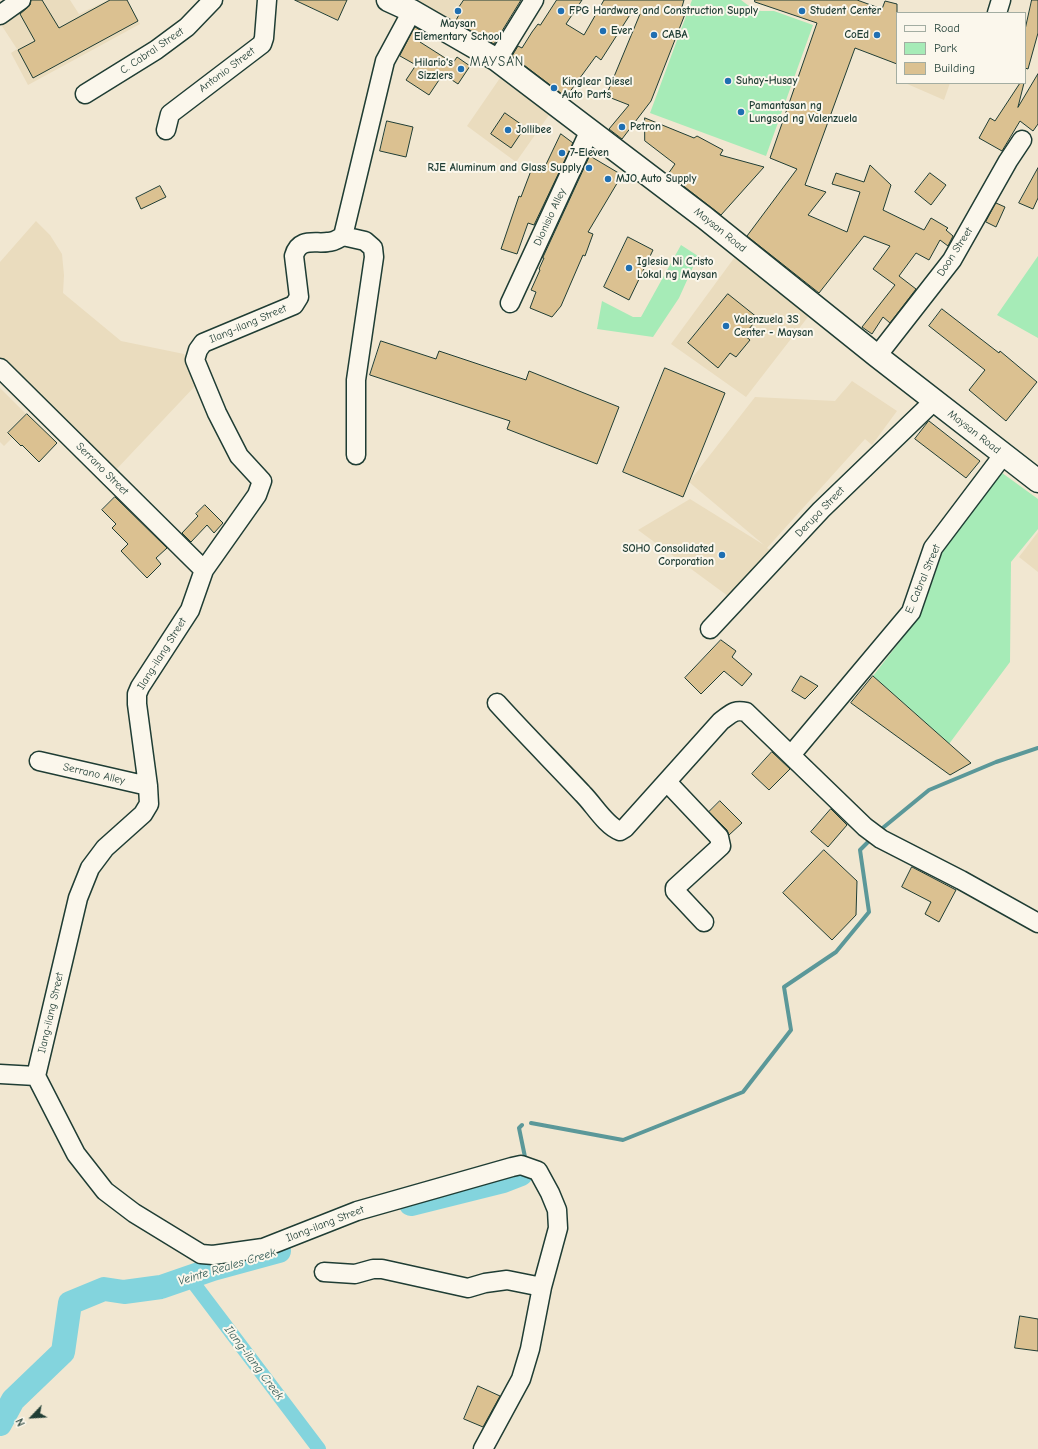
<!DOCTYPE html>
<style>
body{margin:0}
#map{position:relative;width:1038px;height:1449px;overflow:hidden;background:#f1e7d1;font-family:"Comic Neue",sans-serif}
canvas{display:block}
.legend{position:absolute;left:896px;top:12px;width:130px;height:72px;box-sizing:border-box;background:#fbf7ec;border:1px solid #a3ada2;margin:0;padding:5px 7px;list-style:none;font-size:12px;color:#1f3d34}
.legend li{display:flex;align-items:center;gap:8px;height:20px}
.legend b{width:20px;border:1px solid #a3ada2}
.north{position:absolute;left:12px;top:1397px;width:40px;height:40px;-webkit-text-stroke:3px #fbf7ec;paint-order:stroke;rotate:245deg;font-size:11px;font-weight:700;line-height:16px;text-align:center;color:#1f3d34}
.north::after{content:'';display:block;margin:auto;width:14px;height:18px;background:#1f3d34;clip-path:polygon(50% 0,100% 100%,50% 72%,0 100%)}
</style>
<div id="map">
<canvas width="1038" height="1449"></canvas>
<ul class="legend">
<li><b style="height:5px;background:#fbf7ec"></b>Road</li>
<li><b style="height:11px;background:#a6ebb7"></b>Park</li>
<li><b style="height:11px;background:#dbc191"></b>Building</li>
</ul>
<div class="north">N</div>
</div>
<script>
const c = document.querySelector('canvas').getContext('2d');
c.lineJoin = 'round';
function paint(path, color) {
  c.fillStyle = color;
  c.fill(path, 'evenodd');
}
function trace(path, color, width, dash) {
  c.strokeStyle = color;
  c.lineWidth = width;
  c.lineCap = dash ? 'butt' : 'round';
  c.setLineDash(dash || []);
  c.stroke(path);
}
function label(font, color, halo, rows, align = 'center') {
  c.font = font + ' "Comic Neue",sans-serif';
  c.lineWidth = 4;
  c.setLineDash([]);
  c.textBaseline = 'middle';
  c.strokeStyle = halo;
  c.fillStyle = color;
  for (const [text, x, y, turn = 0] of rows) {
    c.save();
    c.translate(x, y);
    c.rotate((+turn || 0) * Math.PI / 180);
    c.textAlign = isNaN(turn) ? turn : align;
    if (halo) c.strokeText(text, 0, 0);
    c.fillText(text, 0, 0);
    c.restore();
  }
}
const built = new Path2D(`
 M35,0H70L79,14L108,0H127L140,24L28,85L11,53L17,49L0,23L5,22L17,14V10Z
 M410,0H493L472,35Z
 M500,78L549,115L516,162L467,126Z
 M905,83H950L944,100Z
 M36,221L50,235L62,254L64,275L63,293L121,341L184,354L197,384L112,474L0,365V262Z
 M737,254L811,313L746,397L671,344Z
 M852,381L897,411L872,445L865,439L767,548L773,552L732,599L638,530L690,499L764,545L689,482L755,397L835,401Z
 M0,388L31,419L4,446L0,442Z
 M1038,532V572L1019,557Z`);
const green = new Path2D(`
 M692,0H741L753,9L761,11H774L813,25L766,156L650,113Z
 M681,245L698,256L679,298L653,337L597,329L602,301L633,317H641Z
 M1038,256V338L997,315Z
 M998,470L1038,499V529L1011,562L1010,662L949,744L873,676L921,614L945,545Z`);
const stream = new Path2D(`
 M879,831L929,790L996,762L1038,748
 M531,1123L623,1140L743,1092L791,1030L784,987L836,952L869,912L860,850L873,837
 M522,1125L519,1128L525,1157`);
const canal = new Path2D(`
 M189,1277L319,1449`);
const river = new Path2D(`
 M411,1204L503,1181L521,1174
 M0,1424L13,1400L63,1352L70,1303L104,1289L124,1292L161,1287L213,1269L279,1251`);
const building = new Path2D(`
 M31,0H42L59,28L110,0H127L138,21L33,78L18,50L35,41L20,14L27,8L30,5Z
 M295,0H347L338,20Z
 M464,0H521L494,44L455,22L461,11L458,9Z
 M557,0H582L566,24L584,35L604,0H684L682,7L687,9L651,101L622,139L609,129L629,105L606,96L640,14L633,10L601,60L596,56L566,97L512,56L518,46L522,48L532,32L538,24L540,25Z
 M755,0H857L882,9L885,1L897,4V64L855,48L805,185L826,192L808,215L847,232L860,192L832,184L836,173L864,182L870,165L891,185L883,210L924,230L931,218L948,228L946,230L953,236L948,246L940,240L929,260L916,253L899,276L916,289L890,323L883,317L872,334L862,327L895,285L873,269L890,246L864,236L819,293L747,236L797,169L770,158L817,23L755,2Z
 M1032,0H1038V33L1028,69L1025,68V30Z
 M415,27L425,33L420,42L453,63L457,57L470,66L458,84L443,74L429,95L406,80L416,65L400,56Z
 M1038,74V124L1033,131L1020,121L1002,151L979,138L990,118L995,121L1020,83H1024L1018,107Z
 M505,113L525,127L511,148L491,134Z
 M645,118L694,138L697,136L723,150L720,155L764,167L721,215L668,174L675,164L645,141Z
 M387,121L413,127L406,157L380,151Z
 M561,134L573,143L534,225L528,223L517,254L501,249L519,196L521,197L532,168L542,172Z
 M590,156L622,175L588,232L593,234L585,256L583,255L561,306L552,317L530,308L536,292L531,290L540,270L539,269L544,258H543Z
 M1038,168V198L1033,209L1019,203Z
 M930,173L946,185L931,205L915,192Z
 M160,186L166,197L141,209L136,198Z
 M996,203L1005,207L996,227L986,222Z
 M628,237L653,250L629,300L604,287Z
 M728,294L758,318L744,335L750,340L736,357L730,353L718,368L688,343Z
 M942,309L999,353L1000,351L1037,382L1006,421L969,390L985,370L929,326Z
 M381,341L436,359L439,351L526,380L529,371L619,407L597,464L507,429L510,421L370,375Z
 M665,368L725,393L683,497L623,472Z
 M27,414L57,443L39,462L22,445L21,446L8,433Z
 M929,421L980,461L966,478L915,439Z
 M115,497L167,548L156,558L161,564L147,578L121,551L128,544L112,528L116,524L102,510Z
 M205,505L223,523L214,533L207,525L191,542L182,533L198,516L196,514Z
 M721,640L736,651L732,657L752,674L742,686L724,671L701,694L685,678Z
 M801,676L818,686L805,699L792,691Z
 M873,676L971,763L950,775L851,703Z
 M772,752L790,769L769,790L752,774Z
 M720,801L742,823L729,835L727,830L709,812Z
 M831,809L847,825L828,847L811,832Z
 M824,850L857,881L856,915L832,940L783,893Z
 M912,867L956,890L939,922L925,914L931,902L902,887Z
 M1020,1316L1038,1319V1351L1015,1348Z
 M478,1386L500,1396L483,1427L464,1419Z`);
const minor = new Path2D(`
 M412,11L385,61L343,236C338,239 334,242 328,242C315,244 299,237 294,256L299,297L294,305L203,343L198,350L195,360L217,413L239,456L262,481L257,495L204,570L190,610L140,687L137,694V704L148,786L149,804L143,814L105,848L90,868L78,898L36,1076L76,1154L105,1191L134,1213L201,1254L213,1255L263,1248L357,1211L512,1167L521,1165L538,1171L550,1193L557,1210L558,1228L542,1287L530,1349L521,1379L483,1449
 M997,13L1001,0
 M0,15L21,0
 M497,60L534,0
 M85,94L156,50L187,27L213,0
 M166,130L170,114L262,44L264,38L267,0
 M343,236L365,241L373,248L374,257L356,380V455
 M510,303L590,130
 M877,356L952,260L1008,161L1022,140
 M0,368L204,570
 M710,629L821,510L934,401
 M497,703C525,734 555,764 583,794C594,805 606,826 620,831L625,828L721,721C731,714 734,709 746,712L865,827L881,839L961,880L1038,923
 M791,755L911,612L933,548L1004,454
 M39,761L148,786
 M667,782L719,837L721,846L675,888V891L704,922
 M0,1074L36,1076
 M324,1272L355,1274L373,1269H382L468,1288L485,1283L507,1280L542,1287`);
const major = new Path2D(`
 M388,0L412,11L497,60L705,218L877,356L1038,481`);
const markers = [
 [458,11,4,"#1f6fb2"],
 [561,11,4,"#1f6fb2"],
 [802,11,4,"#1f6fb2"],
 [603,31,4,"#1f6fb2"],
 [654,35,4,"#1f6fb2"],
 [877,35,4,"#1f6fb2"],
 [461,69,4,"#1f6fb2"],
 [728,81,4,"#1f6fb2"],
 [554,88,4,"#1f6fb2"],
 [741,112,4,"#1f6fb2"],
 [622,127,4,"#1f6fb2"],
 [508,130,4,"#1f6fb2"],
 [562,153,4,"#1f6fb2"],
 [589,168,4,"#1f6fb2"],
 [608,179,4,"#1f6fb2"],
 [629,268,4,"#1f6fb2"],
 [726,326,4,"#1f6fb2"],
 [722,555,4,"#1f6fb2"]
];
const poiNames = [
 ["FPG Hardware and Construction Supply",569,11],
 ["Student Center",810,11],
 ["Maysan",458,24,"center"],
 ["Elementary School",458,37,"center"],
 ["Ever",611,31],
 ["CABA",662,35],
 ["CoEd",869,35,"right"],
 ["Hilario's",453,63,"right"],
 ["Sizzlers",453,76,"right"],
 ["Suhay-Husay",736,81],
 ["Kinglear Diesel",562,82],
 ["Auto Parts",562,95],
 ["Pamantasan ng",749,106],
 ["Lungsod ng Valenzuela",749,119],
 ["Petron",630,127],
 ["Jollibee",516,130],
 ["7-Eleven",570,153],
 ["RJE Aluminum and Glass Supply",581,168,"right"],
 ["MJO Auto Supply",616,179],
 ["Iglesia Ni Cristo",637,262],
 ["Lokal ng Maysan",637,275],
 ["Valenzuela 3S",734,320],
 ["Center - Maysan",734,333],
 ["SOHO Consolidated",714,549,"right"],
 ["Corporation",714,562,"right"]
];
const streetNames = [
 ["C. Cabral Street",152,51,-34],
 ["Antonio Street",227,70,-37],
 ["Dionisio Alley",550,217,-65],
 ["Maysan Road",720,230,39],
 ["Doon Street",955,252,-57],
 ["Ilang-ilang Street",248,324,-23],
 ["Maysan Road",974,432,38],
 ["Serrano Street",102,469,45],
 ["Derupa Street",820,512,-46],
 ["E. Cabral Street",923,579,-67],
 ["Ilang-ilang Street",162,654,-58],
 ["Serrano Alley",94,774,13],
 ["Ilang-ilang Street",51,1013,-77],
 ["Ilang-ilang Street",325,1224,-21]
];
const waterNames = [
 ["Veinte Reales Creek",227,1267,-17],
 ["Ilang-ilang Creek",254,1363,53]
];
const quarterNames = [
 ["MAYSAN",497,62]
];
paint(built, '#eadcbe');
paint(green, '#a6ebb7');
trace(stream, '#5b9899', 4);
trace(canal, '#83d4dd', 14);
trace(river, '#83d4dd', 24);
paint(building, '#dbc191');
trace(building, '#1f3d34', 1);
trace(minor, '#1f3d34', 21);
trace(major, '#1f3d34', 25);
trace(minor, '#fbf7ec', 18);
trace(major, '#fbf7ec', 22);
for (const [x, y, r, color] of markers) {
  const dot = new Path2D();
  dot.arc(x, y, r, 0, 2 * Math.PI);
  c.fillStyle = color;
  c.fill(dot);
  trace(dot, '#fbf7ec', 1.5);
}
label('bold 11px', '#1f3d34', '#fbf7ec', poiNames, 'left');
label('11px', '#1f3d34', '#fbf7ec', streetNames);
label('italic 12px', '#335b56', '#fbf7ec', waterNames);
c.letterSpacing = '1px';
label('13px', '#1f3d34', '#fbf7ec', quarterNames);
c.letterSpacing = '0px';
</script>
